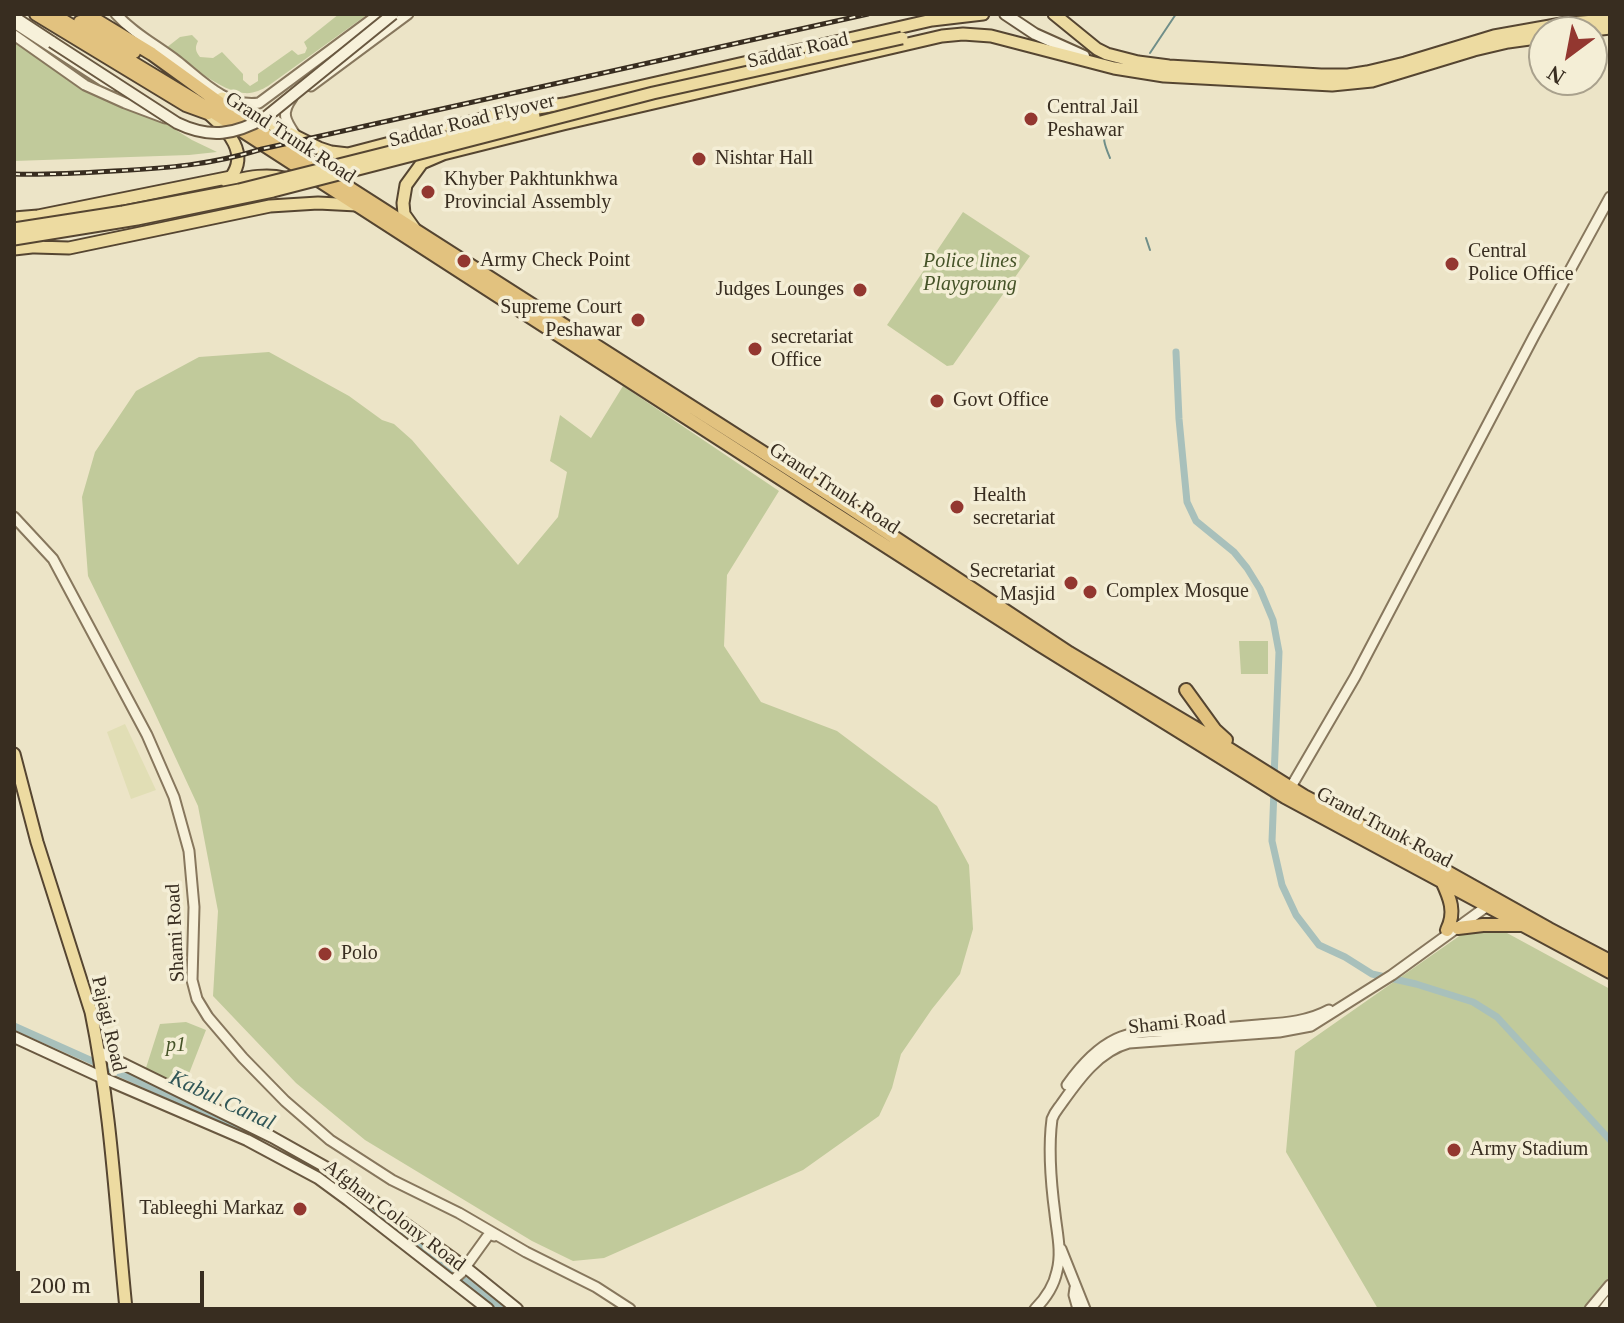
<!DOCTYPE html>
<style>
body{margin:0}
#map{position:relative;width:1624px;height:1323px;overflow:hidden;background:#ece4c7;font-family:Georgia,serif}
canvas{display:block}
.frame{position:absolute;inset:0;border:16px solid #382d20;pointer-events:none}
.north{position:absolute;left:1528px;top:16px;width:80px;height:80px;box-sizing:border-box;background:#f4eed6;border:2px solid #a9a18d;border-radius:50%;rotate:212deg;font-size:22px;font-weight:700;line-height:32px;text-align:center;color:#382d20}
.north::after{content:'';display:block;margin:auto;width:28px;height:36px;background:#933730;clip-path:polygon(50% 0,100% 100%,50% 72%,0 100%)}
.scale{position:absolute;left:16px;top:1271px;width:188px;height:36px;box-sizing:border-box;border:4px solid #382d20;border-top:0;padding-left:10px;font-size:24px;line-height:28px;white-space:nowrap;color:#382d20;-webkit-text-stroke:6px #f4eed6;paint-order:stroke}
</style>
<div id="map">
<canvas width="1624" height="1323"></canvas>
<div class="frame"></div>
<div class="north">N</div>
<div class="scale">200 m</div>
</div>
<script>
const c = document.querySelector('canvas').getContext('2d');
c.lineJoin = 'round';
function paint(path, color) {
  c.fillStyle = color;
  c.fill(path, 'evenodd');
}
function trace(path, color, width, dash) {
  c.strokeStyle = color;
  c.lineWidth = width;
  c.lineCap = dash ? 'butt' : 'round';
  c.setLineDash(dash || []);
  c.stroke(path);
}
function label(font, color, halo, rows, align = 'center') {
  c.font = font + ' Georgia,serif';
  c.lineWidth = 7;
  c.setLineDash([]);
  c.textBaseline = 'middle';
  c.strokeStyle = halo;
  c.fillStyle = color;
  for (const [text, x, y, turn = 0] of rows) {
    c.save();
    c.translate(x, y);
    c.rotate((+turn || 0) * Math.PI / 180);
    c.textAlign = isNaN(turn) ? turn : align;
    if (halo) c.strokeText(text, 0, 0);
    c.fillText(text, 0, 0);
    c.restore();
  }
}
const farmland = new Path2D(`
 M125,724L156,790L131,799L107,732Z`);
const green = new Path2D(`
 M339,14H368L268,86C261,90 253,94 244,93C222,92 185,61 166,48L180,37L192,35L198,41C195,47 195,51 200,57L213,58L222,52L243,74V80L250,86L258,81V74L292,50L298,55L305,53L307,48L304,42Z
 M14,19L82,72L192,140L217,152L189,155L14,161Z
 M963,212L1030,256L953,365L947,366L887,325Z
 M269,352L349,396L382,420L394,424L412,440L518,565L558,517L567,472L550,461L560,415L591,438L623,386L779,491L727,575L724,646L761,702L837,731L937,806L969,865L973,929L960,974L932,1009L901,1054L892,1088L879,1116L803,1170L604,1258L573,1261L532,1241L365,1140L296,1083L213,996L218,911L198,806L152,707L88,576L82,497L95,452L136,391L199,357Z
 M1239,641H1268V674H1241Z
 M1465,932L1507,933L1610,989V1288L1593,1309H1378L1286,1152L1295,1051Z
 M186,1022L206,1030L183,1089L145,1071L160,1024Z`);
const stream = new Path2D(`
 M1150,53L1176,14
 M1107,125C1101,137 1105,146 1110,158
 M1146,238L1150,250`);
const canal = new Path2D(`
 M1176,352L1179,419L1187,502L1196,521L1234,552L1247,568L1260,589L1273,620L1279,652L1274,778
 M1274,790L1272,841L1282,885L1296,915L1319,945L1345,957L1372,974L1416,984L1473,1002L1497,1017L1610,1140
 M14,1026L253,1133
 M353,1192L501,1309`);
const tertiary = new Path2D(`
 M116,14C133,33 156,45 177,61C200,79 226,108 259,103L379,14
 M14,23L103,81L114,86
 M14,35L85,85L125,103L165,118
 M311,86L408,14
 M292,98C280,114 286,121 296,136
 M14,517L53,559L147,735L174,797L189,851L194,907L192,980L197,999L208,1017L243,1058L285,1101L330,1140L392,1180L459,1213L526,1252L596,1287L630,1309
 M1288,792L1355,677L1534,336L1610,197
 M1067,1085C1079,1068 1097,1048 1116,1039C1133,1031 1153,1032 1171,1031C1200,1030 1229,1028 1258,1025C1283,1023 1307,1022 1329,1010
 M1061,1249L1085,1309
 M452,1281L461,1273L487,1237L490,1234L494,1236
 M1075,1288L1074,1295L1078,1309
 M1035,1309C1045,1299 1054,1286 1057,1271C1062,1252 1057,1233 1055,1214C1051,1184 1048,1149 1052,1119C1055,1111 1058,1109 1062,1103C1079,1079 1099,1051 1129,1043L1279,1032L1311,1026L1392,975L1490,904
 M1590,1309L1610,1285
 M1604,1309L1610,1301`);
const secondary = new Path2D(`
 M1005,14L1035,34L1084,56
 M14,17L52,42
 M14,1037L103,1078L247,1140L318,1178L348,1200L488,1309
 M99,1052L272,1137L329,1169L465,1267L517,1309`);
const primary = new Path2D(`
 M1054,14L1097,49L1107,54L1138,62L1169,66L1321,75H1348L1367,72L1405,63L1494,36L1567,23L1610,20
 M1576,32L1610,28
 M222,98L233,105L319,148L331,152L348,154L505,113L564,104L932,20L983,14
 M227,182C246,178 265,173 284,178
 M14,218L38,216L231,177C249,153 228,131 210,115
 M414,228L404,214L403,203L406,185L422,163L443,154L563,124L942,36L963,34L991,36L1114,68L1164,76L1332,85L1372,81L1474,50L1508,42L1544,37
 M35,247L69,248L270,206L318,203L357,205
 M14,249L41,246
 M14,754L37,842L91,1012C111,1109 116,1210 126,1309`);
const trunk = new Path2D(`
 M36,14L186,105L208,113
 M52,14L196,101L814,500L1040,645L1285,797L1610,972
 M86,14L152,54L246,122L850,508L1069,653L1202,732L1304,796L1424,859L1549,929L1610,961
 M80,22L134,52
 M1186,690L1215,730L1226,740
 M1442,881C1450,898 1456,912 1447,930
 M1458,928L1483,925H1520`);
const rail = new Path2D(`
 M14,174C48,175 81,173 114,171C168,168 211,165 262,149L868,14`);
const secondaryBridge = new Path2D(`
 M52,42L177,123C210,139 235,135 266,117L393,14`);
const primaryBridge = new Path2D(`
 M14,229L123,212L239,190L534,116
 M14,239L137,219L273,191L653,93L902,38`);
const markers = [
 [1031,119,8,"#933730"],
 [699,159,8,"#933730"],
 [428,192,8,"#933730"],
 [464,261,8,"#933730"],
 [1452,264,8,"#933730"],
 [860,290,8,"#933730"],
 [638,320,8,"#933730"],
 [755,349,8,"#933730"],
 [937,401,8,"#933730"],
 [957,507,8,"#933730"],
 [1071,583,8,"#933730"],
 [1090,592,8,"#933730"],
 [325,954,8,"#933730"],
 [1454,1150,8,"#933730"],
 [300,1209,8,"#933730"]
];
const streetNames = [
 ["Saddar Road",798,51,-13],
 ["Saddar Road Flyover",472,121,-14],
 ["Grand Trunk Road",290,138,33],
 ["Grand Trunk Road",834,489,33],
 ["Grand Trunk Road",1384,828,28],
 ["Shami Road",176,933,-93],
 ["Shami Road",1177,1023,-6],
 ["Pajagi Road",108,1024,77],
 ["Afghan Colony Road",394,1216,37]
];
const poiNames = [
 ["Central Jail",1047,108],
 ["Peshawar",1047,131],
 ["Nishtar Hall",715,159],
 ["Khyber Pakhtunkhwa",444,180],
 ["Provincial Assembly",444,203],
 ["Central",1468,252],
 ["Police Office",1468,275],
 ["Army Check Point",480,261],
 ["Judges Lounges",844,290,"right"],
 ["Supreme Court",622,308,"right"],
 ["Peshawar",622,331,"right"],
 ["secretariat",771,338],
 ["Office",771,361],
 ["Govt Office",953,401],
 ["Health",973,496],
 ["secretariat",973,519],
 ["Secretariat",1055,572,"right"],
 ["Masjid",1055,595,"right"],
 ["Complex Mosque",1106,592],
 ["Polo",341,954],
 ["Army Stadium",1470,1150],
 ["Tableeghi Markaz",284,1209,"right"]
];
const parkNames = [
 ["Police lines",970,262],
 ["Playgroung",970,285],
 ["p1",176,1046]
];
const waterNames = [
 ["Kabul Canal",222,1101,25]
];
paint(farmland, '#e1deb5');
paint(green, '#c1ca9b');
trace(stream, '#6f8e89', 2);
trace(canal, '#a8c0bb', 7);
trace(tertiary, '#87775d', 13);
trace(secondary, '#695840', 14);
trace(primary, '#554531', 15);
trace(trunk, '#554531', 16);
trace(tertiary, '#f7f1da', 9);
trace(secondary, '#f7f1da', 10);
trace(primary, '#eddba1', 11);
trace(trunk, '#e2c27f', 12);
trace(rail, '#382d20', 5);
trace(rail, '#f4eed6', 2, [6]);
trace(secondaryBridge, '#695840', 14, []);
trace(primaryBridge, '#554531', 15, []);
trace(secondaryBridge, '#f7f1da', 10);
trace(primaryBridge, '#eddba1', 11);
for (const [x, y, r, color] of markers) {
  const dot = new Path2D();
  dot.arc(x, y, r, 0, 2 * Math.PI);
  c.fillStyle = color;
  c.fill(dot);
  trace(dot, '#f4eed6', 3);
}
label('20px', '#382d20', '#f4eed6', streetNames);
label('20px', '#382d20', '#f4eed6', poiNames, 'left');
label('italic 20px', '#455328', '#f4eed6', parkNames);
label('italic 22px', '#305657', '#f4eed6', waterNames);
</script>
